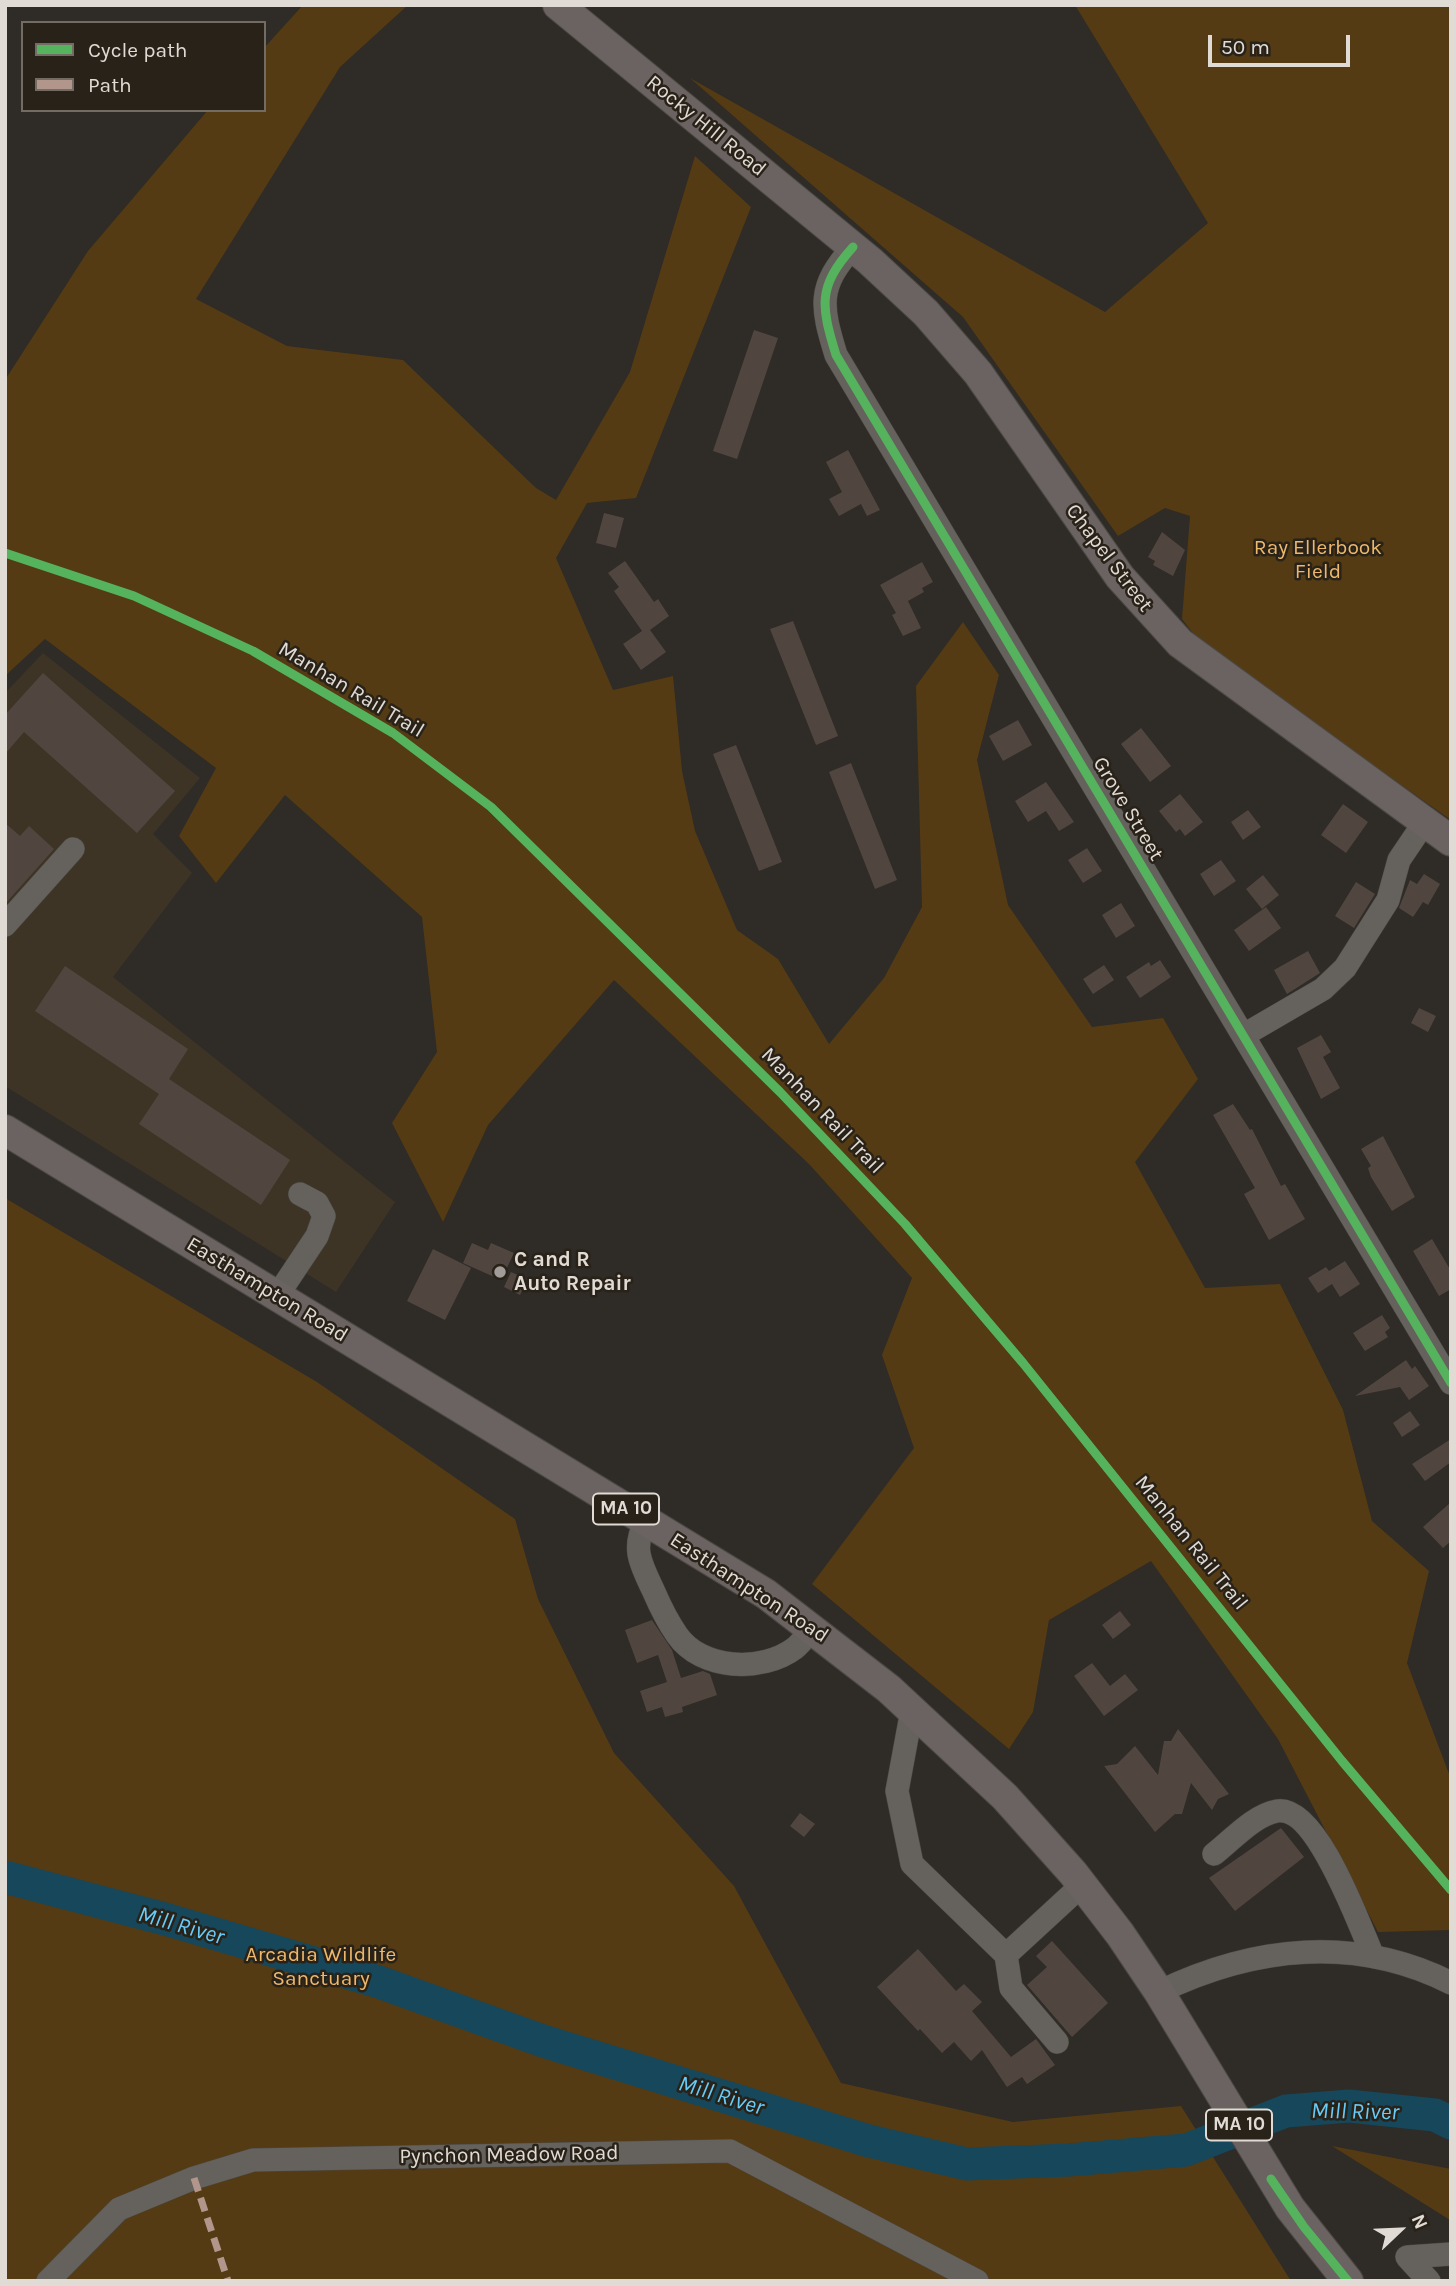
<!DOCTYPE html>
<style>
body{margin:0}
#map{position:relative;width:1456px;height:2286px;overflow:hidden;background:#2f2b26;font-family:Karla,sans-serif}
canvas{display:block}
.frame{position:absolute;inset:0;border:7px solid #e0dbd5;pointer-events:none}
.legend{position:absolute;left:21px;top:21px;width:245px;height:91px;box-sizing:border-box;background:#292219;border:2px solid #726c64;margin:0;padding:9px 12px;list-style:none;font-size:21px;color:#e0dbd5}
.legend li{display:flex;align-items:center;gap:14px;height:35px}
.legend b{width:35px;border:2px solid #726c64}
.north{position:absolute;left:1365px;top:2195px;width:70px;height:70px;-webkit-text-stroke:5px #292219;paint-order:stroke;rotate:67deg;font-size:19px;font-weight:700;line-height:28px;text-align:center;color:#e0dbd5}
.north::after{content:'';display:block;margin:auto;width:24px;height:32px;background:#e0dbd5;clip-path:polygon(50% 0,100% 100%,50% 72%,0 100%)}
.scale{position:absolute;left:1208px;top:35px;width:142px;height:32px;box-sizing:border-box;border:4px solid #e0dbd5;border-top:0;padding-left:9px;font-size:21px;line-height:24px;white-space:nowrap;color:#e0dbd5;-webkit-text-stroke:5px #292219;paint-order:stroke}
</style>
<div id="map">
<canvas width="1456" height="2286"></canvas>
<div class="frame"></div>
<ul class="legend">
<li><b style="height:9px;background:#56b35d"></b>Cycle path</li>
<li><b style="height:9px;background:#b2968c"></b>Path</li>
</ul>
<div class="north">N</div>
<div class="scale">50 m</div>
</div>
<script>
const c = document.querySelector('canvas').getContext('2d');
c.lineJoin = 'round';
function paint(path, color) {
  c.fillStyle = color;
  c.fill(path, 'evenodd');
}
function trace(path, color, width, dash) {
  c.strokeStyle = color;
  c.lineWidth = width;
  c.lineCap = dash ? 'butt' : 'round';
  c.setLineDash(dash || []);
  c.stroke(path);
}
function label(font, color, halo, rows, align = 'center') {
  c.font = font + ' Karla,sans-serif';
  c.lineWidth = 5;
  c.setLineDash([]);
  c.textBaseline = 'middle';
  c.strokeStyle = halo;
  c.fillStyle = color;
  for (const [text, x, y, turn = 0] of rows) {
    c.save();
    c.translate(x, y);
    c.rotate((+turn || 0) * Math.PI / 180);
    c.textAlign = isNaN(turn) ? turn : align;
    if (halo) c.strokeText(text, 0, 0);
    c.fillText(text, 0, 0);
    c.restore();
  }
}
const built = new Path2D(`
 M43,653L200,778L153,834L192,873L113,977L395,1202L336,1292L5,1086V693Z`);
const green = new Path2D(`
 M303,5H408L340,67L196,299L287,346L403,360L536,488L556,500L630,372L695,156L751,207L636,498L587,503L556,558L613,690L673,676L682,771L695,831L737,930L778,959L829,1044L884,978L922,907L916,686L963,622L999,675L977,760L1008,905L1092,1027L1163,1018L1198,1079L1135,1162L1205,1288L1280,1284L1343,1410L1372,1521L1429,1571L1407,1663L1451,1779V1930L1378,1932L1278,1739L1151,1561L1049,1620L1033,1712L1009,1749L812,1584L914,1448L882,1355L912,1278L809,1164L614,980L488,1125L443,1222L392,1123L437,1052L422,917L285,795L216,883L179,836L216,768L45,639L5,676V380L88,251L208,110H264V48Z
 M1075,5H1451V820L1202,645L1182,619L1190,516L1165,508L1118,536L963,317L690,78L1105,312L1208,223Z
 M5,1198L317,1382L515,1519L538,1599L614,1753L734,1886L841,2083L1013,2122L1181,2106L1291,2281H5Z
 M1332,2146L1451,2169V2221L1450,2220Z`);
const river = new Path2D(`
 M5,1877L165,1919L379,1982L543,2041L869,2141L967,2164L1069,2160L1186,2150L1286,2111L1349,2106L1435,2115L1451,2123`);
const building = new Path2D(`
 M754,330L778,338L737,459L713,451Z
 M848,450L880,510L867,516L861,504L839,516L829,499L842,492L826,462Z
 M604,513L624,518L616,548L596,543Z
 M1162,532L1185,550L1173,576L1153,565L1155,561L1148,557Z
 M625,561L654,602L658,599L669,616L650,630L666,652L641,670L623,644L642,631L614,591L619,587L608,573Z
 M922,562L933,582L922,588L924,592L908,601L921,628L903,636L892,615L896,613L880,585Z
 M793,621L838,736L816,745L770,629Z
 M43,673L175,791L137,833L24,732L5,754V715Z
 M1018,720L1032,745L1003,761L989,736Z
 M1141,728L1171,766L1150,782L1121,744Z
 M736,745L782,862L759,871L713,754Z
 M851,763L897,880L875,889L829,772Z
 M1046,782L1074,822L1059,831L1046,811L1028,822L1015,801Z
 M1180,794L1203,822L1185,836L1180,829L1176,832L1159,811Z
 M1343,804L1368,822L1346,853L1321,835Z
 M1248,810L1261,827L1243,840L1231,822Z
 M5,823L20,836L29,826L54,849L5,904Z
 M1087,848L1102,871L1083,883L1068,860Z
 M1221,860L1236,881L1214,896L1200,874Z
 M1424,874L1440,884L1428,905L1423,902L1413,917L1399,908L1410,880L1417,884Z
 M1263,875L1279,895L1262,909L1246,889Z
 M1356,882L1375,894L1354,928L1335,916Z
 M1121,903L1135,926L1116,938L1102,915Z
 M1266,907L1281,928L1249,951L1234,930Z
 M1308,951L1320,973L1287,994L1274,970Z
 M1160,960L1171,977L1140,998L1126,977L1149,962L1151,966Z
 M1104,965L1114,980L1093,994L1083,979Z
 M65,966L188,1049L169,1079L290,1160L261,1205L139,1124L159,1094L35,1011Z
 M1419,1008L1436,1016L1428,1032L1411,1023Z
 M1321,1035L1331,1052L1323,1057L1340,1088L1321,1099L1297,1048Z
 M1233,1104L1250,1130L1252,1129L1281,1186L1285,1184L1305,1219L1269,1240L1244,1194L1255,1188L1213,1115Z
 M1383,1136L1415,1197L1392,1211L1371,1177L1368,1168L1371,1166L1361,1149Z
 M1432,1239L1451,1271V1289L1439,1296L1413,1251Z
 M472,1243L488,1250L491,1243L514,1253L501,1280L463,1263Z
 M433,1249L471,1268L445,1320L407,1301Z
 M1345,1261L1360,1284L1340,1297L1332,1284L1318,1293L1308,1278L1326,1267L1329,1271Z
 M511,1272L527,1279L520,1295L504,1287Z
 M1382,1315L1390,1328L1385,1332L1388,1337L1365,1351L1353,1333Z
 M1406,1360L1412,1369L1415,1366L1429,1386L1409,1400L1400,1387L1355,1396Z
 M1410,1411L1420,1425L1402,1437L1393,1423Z
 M1451,1439V1462L1425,1481L1412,1464Z
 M1451,1502V1541L1443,1548L1423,1527Z
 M1120,1611L1131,1625L1113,1639L1102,1625Z
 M652,1620L672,1650L681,1678L703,1671L710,1674L717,1695L682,1707L683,1712L665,1717L662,1707L647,1712L640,1691L667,1682L658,1655L637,1663L625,1630Z
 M1092,1663L1110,1686L1125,1674L1138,1690L1104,1716L1074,1676Z
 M1178,1729L1229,1794L1218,1799L1212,1810L1191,1783L1182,1814H1175L1155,1832L1104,1766L1117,1764L1135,1746L1158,1775L1164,1741H1171Z
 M800,1813L815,1824L804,1837L790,1826Z
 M1281,1828L1304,1857L1235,1911L1209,1878Z
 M1052,1941L1108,2003L1072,2037L1027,1985L1047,1967L1036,1956Z
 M918,1949L956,1991L964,1984L982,2002L972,2011L1011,2057L1036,2039L1055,2065L1027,2084L1022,2077L1007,2087L982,2050L971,2061L954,2042L942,2053L920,2029L918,2031L877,1987Z`);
const minor = new Path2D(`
 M853,247C817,287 821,306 836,355L1451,1383
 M5,925L73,849
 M1244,1035L1323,989L1345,968L1388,900L1399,860L1424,823
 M277,1296L317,1236L324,1216L317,1203L300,1194
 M646,1521C631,1549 641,1564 654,1592C660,1606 668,1622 677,1635C701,1670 762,1673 795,1648C801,1643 807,1635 813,1628
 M912,1710L897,1791L912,1864L1006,1955L1082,1885
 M1214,1854C1232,1840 1254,1815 1277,1811C1316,1804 1359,1924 1372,1954
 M1006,1955L1011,1988L1057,2042
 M1159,1992C1254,1946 1355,1935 1451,1983
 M48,2281L119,2209L194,2178L253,2160L730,2151L977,2281
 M1429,2281L1407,2257L1451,2254`);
const major = new Path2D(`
 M558,5L870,261L926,313L978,373L1120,577L1180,643L1451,841
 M5,1130L766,1594L889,1689L1005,1797L1073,1873L1120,1934L1159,1992L1290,2208L1348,2281`);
const quiet = new Path2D(`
 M194,2178L228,2281`);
const cycleway = new Path2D(`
 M853,247C817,287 821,306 836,355L1451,1383
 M5,553L134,596L253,651L393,733L491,807L780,1092L905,1224L1023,1363L1342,1761L1451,1890
 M1271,2179L1304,2227L1348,2281`);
const markers = [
 [500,1272,7,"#a29d98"]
];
const shields = [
 [626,1509,66],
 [1239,2125,66]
];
const shieldNames = [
 ["MA 10",626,1509],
 ["MA 10",1239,2125]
];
const streetNames = [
 ["Rocky Hill Road",706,126,39],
 ["Chapel Street",1109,558,53],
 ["Manhan Rail Trail",351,690,31],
 ["Grove Street",1128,809,59],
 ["Manhan Rail Trail",822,1111,46],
 ["Easthampton Road",267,1290,31],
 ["Manhan Rail Trail",1191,1543,51],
 ["Easthampton Road",749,1588,33],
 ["Pynchon Meadow Road",509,2155,-1]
];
const parkNames = [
 ["Ray Ellerbook",1318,548],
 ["Field",1318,572],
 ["Arcadia Wildlife",321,1955],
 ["Sanctuary",321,1979]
];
const poiNames = [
 ["C and R",514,1260],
 ["Auto Repair",514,1284]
];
const waterNames = [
 ["Mill River",181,1926,16],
 ["Mill River",721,2096,17],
 ["Mill River",1355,2112,1]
];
paint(built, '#3e3426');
paint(green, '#543b14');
trace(river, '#16475b', 33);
paint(building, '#51463f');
trace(minor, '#4b4843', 24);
trace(major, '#4b4843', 32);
trace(minor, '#65625d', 23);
trace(major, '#6b6361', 30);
trace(quiet, '#b2968c', 7, [14, 7]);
trace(cycleway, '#56b35d', 9);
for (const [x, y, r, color] of markers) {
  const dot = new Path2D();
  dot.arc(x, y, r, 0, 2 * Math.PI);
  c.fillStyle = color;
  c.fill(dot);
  trace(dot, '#292219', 2.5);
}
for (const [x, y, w] of shields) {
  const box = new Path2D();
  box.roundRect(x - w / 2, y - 15.5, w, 31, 5);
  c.fillStyle = '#292219';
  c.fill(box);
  trace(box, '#e0dbd5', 2);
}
label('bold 19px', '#e0dbd5', null, shieldNames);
label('21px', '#e0dbd5', '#292219', streetNames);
label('21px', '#edb86b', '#292219', parkNames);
label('bold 21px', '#e0dbd5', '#292219', poiNames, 'left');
label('italic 23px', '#68ccf9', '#292219', waterNames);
</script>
